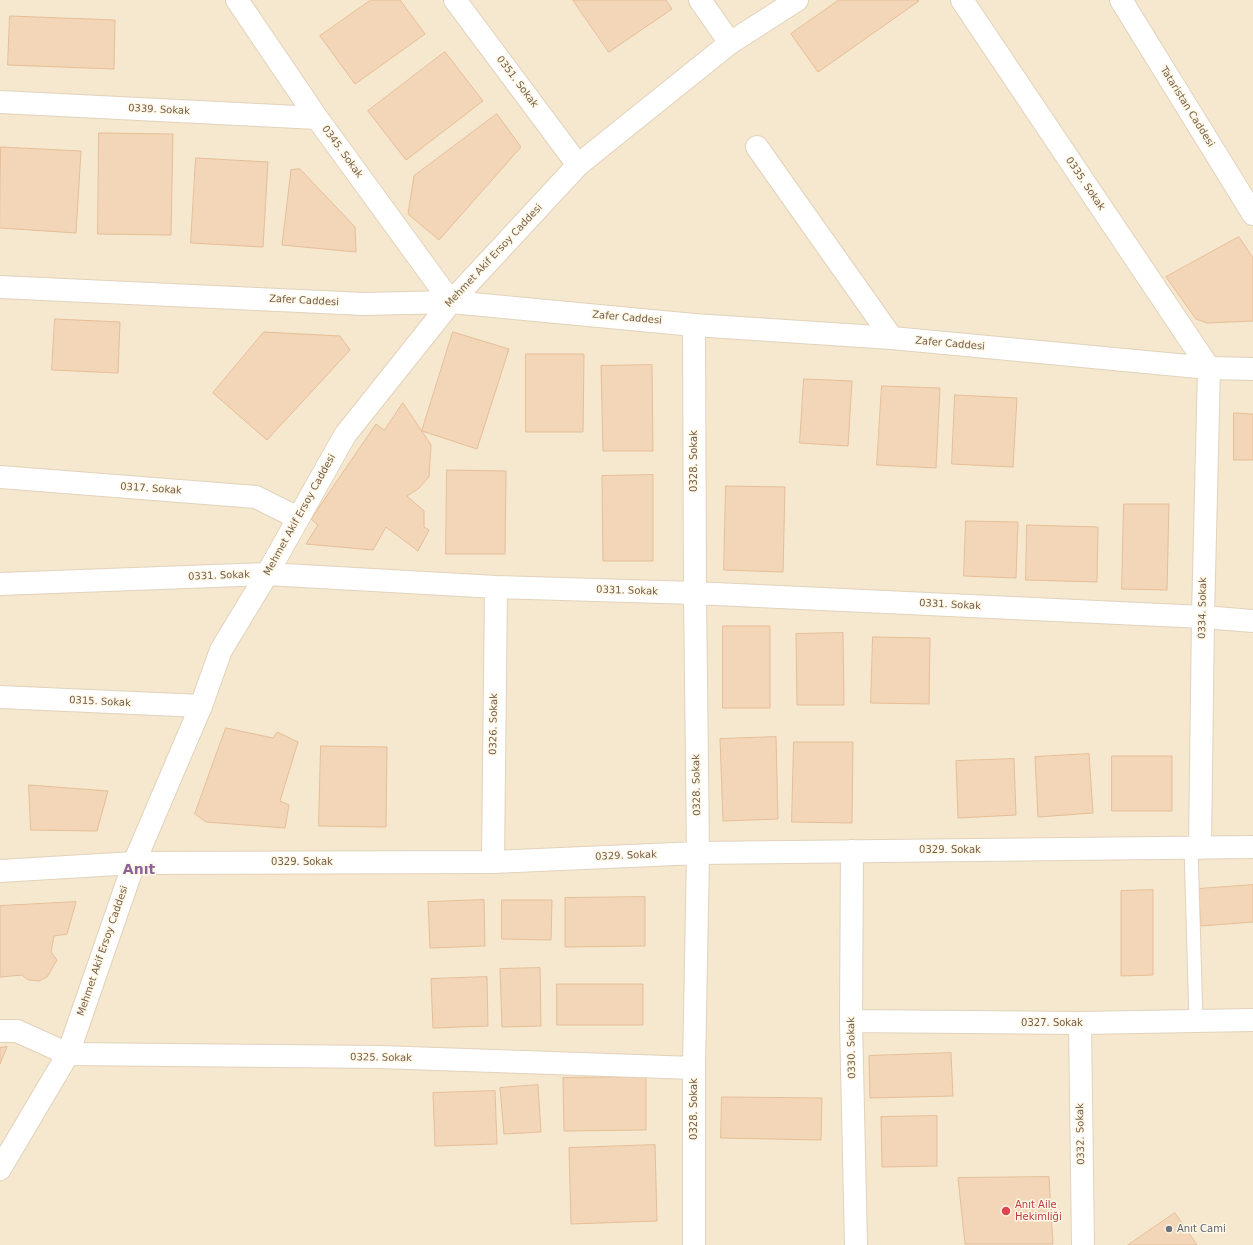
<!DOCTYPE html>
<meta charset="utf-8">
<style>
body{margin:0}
canvas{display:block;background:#fdf5e0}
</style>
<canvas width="1253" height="1245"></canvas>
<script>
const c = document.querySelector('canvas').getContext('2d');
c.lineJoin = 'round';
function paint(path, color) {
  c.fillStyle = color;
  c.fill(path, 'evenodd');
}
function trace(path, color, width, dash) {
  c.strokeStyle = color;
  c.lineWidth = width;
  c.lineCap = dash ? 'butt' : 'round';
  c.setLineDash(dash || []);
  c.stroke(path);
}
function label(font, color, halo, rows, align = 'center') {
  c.font = font + ' "DejaVu Sans",sans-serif';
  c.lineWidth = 3;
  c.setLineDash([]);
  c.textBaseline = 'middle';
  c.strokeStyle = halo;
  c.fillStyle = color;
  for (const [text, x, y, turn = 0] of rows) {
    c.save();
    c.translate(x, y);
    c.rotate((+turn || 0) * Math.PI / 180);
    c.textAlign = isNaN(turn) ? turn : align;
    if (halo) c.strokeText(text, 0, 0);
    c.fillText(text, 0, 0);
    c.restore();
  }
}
const residential = new Path2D(`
 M0,0H1253V1245H0Z`);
const building = new Path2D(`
 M371,0H400L425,34L355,84L320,36Z
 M573,0H666L672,9L609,52Z
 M839,0H918L919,1L818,72L791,34Z
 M10,16L115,20L114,69L8,65Z
 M445,52L483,101L406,160L368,111Z
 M497,114L521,147L439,240L408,214L414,176Z
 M99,133L173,134L171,235L98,234Z
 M1,147L81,151L76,233L0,228Z
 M196,158L268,162L263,247L191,243Z
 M300,169L355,227L356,252L282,245L291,170Z
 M1239,237L1253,258V321L1207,323L1196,319L1166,277Z
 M55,319L120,322L118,373L52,370Z
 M264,332L340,336L350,350L267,440L213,393Z
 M453,332L509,349L477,449L422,431Z
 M526,354H584L583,432H526Z
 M652,365L653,451H603L601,366Z
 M804,379L852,381L848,446L800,443Z
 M882,386L940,388L936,468L877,465Z
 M955,395L1017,398L1013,467L952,464Z
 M403,403L431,445L429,477L418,489L407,496L424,511V527L429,530L418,551L386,527L373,550L306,544L318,525L311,519L376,424L384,430Z
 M1234,413L1253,414V460H1234Z
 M447,470L506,471L505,554H446Z
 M653,475V561H603L602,476Z
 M726,486L785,487L783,572L724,570Z
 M1124,504H1169L1167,590L1122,589Z
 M966,521L1018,522L1016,578L964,576Z
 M1027,525L1098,527L1097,582L1026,580Z
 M723,626H770V708H723Z
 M843,633L844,705H797L796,634Z
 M873,637L930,638L929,704L871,703Z
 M226,728L273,738L277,732L298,742L280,801L289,805L285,828L206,822L195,814Z
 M776,737L778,819L723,821L720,739Z
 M794,742H853L852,823L792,822Z
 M321,746L387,747L386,827L319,826Z
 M1089,754L1093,813L1038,817L1035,757Z
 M1112,756H1172V811H1112Z
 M1014,759L1016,815L958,818L956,761Z
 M29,785L108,791L97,831L31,830Z
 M1253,885V922L1201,926L1198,889Z
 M1153,890V975L1121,976V891Z
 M645,897V946L565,947V898Z
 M484,900L485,946L430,948L428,902Z
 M502,900H552L551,940L502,939Z
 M76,902L67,934L54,936L51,952L57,960L47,977L39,981L28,980L22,975L0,977V906Z
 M540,968L541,1026L502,1027L500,969Z
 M487,977L488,1026L433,1028L431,979Z
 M557,984H643V1025H557Z
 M7,1047L0,1064V1048Z
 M951,1053L953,1096L870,1098L869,1056Z
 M646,1077V1130L564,1131L563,1078Z
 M538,1085L541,1132L504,1134L500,1088Z
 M495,1091L497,1144L435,1146L433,1093Z
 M722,1097L822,1098L821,1140L721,1138Z
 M937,1116V1166L882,1167L881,1117Z
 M655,1145L657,1221L571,1224L569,1148Z
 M1049,1177L1053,1244H965L958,1178Z
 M1175,1213L1197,1245H1128Z`);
const service = new Path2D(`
 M1191,848L1196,1021`);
const minor = new Path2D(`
 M237,0L317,118L451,302
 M455,0L578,165
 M700,0L730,43
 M962,0L1209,368L1203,617L1200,848
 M0,102L317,118
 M757,147L892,338
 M0,477L256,497L298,518
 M0,584L267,574L496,587L695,593L1203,617L1253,621
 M0,697L201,706
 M852,851L851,1021L856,1245
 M493,862L496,587
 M0,871L134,863L493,862L698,853L1253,847
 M851,1021L1080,1023L1253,1020
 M1080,1023L1083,1245
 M0,1031H17L68,1054L380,1057L694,1068
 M694,1245V1068L698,853L695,593L694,325`);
const tertiary = new Path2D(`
 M1121,0L1253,214
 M0,287L364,304L451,302L694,325L892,338L1209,368L1253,369
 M0,1169L68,1054L134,863L201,706L221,650L267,574L345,435L451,302L578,165L730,43L797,0`);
const markers = [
 [1006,1211,5,"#e0444e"],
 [1169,1229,4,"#6b7280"]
];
const streetNames = [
 ["0351. Sokak",517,82,53],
 ["Tataristan Caddesi",1187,107,58],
 ["0339. Sokak",159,110,3],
 ["0345. Sokak",342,152,54],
 ["0335. Sokak",1085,184,56],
 ["Mehmet Akif Ersoy Caddesi",494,256,-47],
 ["Zafer Caddesi",304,301,3],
 ["Zafer Caddesi",627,318,5],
 ["Zafer Caddesi",950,344,5],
 ["0328. Sokak",694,461,-90],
 ["0317. Sokak",151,489,4],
 ["Mehmet Akif Ersoy Caddesi",300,515,-61],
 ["0331. Sokak",219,576,-2],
 ["0331. Sokak",627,591,2],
 ["0331. Sokak",950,605,3],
 ["0334. Sokak",1203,608,-89],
 ["0315. Sokak",100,702,3],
 ["0326. Sokak",494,724,-89],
 ["0328. Sokak",697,785,-91],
 ["0329. Sokak",950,850],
 ["0329. Sokak",626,856,-2],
 ["0329. Sokak",302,862],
 ["Mehmet Akif Ersoy Caddesi",103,951,-71],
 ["0327. Sokak",1052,1023],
 ["0330. Sokak",852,1048,-91],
 ["0325. Sokak",381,1058,1],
 ["0328. Sokak",694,1109,-90],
 ["0332. Sokak",1081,1134,-91]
];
const healthNames = [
 ["Anıt Aile",1015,1205],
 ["Hekimliği",1015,1217]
];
const worshipNames = [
 ["Anıt Cami",1177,1229]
];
const districtNames = [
 ["Anıt",139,870]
];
paint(residential, '#f5e8ce');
paint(building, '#f3d6b7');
trace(building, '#e6be97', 1);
trace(service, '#e1d2bc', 15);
trace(minor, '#e1d2bc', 24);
trace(tertiary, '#e1d2bc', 24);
trace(service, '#fff', 13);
trace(minor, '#fff', 22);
trace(tertiary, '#fff', 22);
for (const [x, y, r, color] of markers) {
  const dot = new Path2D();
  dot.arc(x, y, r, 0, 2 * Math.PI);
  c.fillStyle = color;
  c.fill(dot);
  trace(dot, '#fff8e7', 1.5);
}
label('10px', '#745c47', '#fff8e7', streetNames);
label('10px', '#be3a42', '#fff8e7', healthNames, 'left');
label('10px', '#5b616d', '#fff8e7', worshipNames, 'left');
label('bold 14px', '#8c6298', '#fff8e7', districtNames);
</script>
